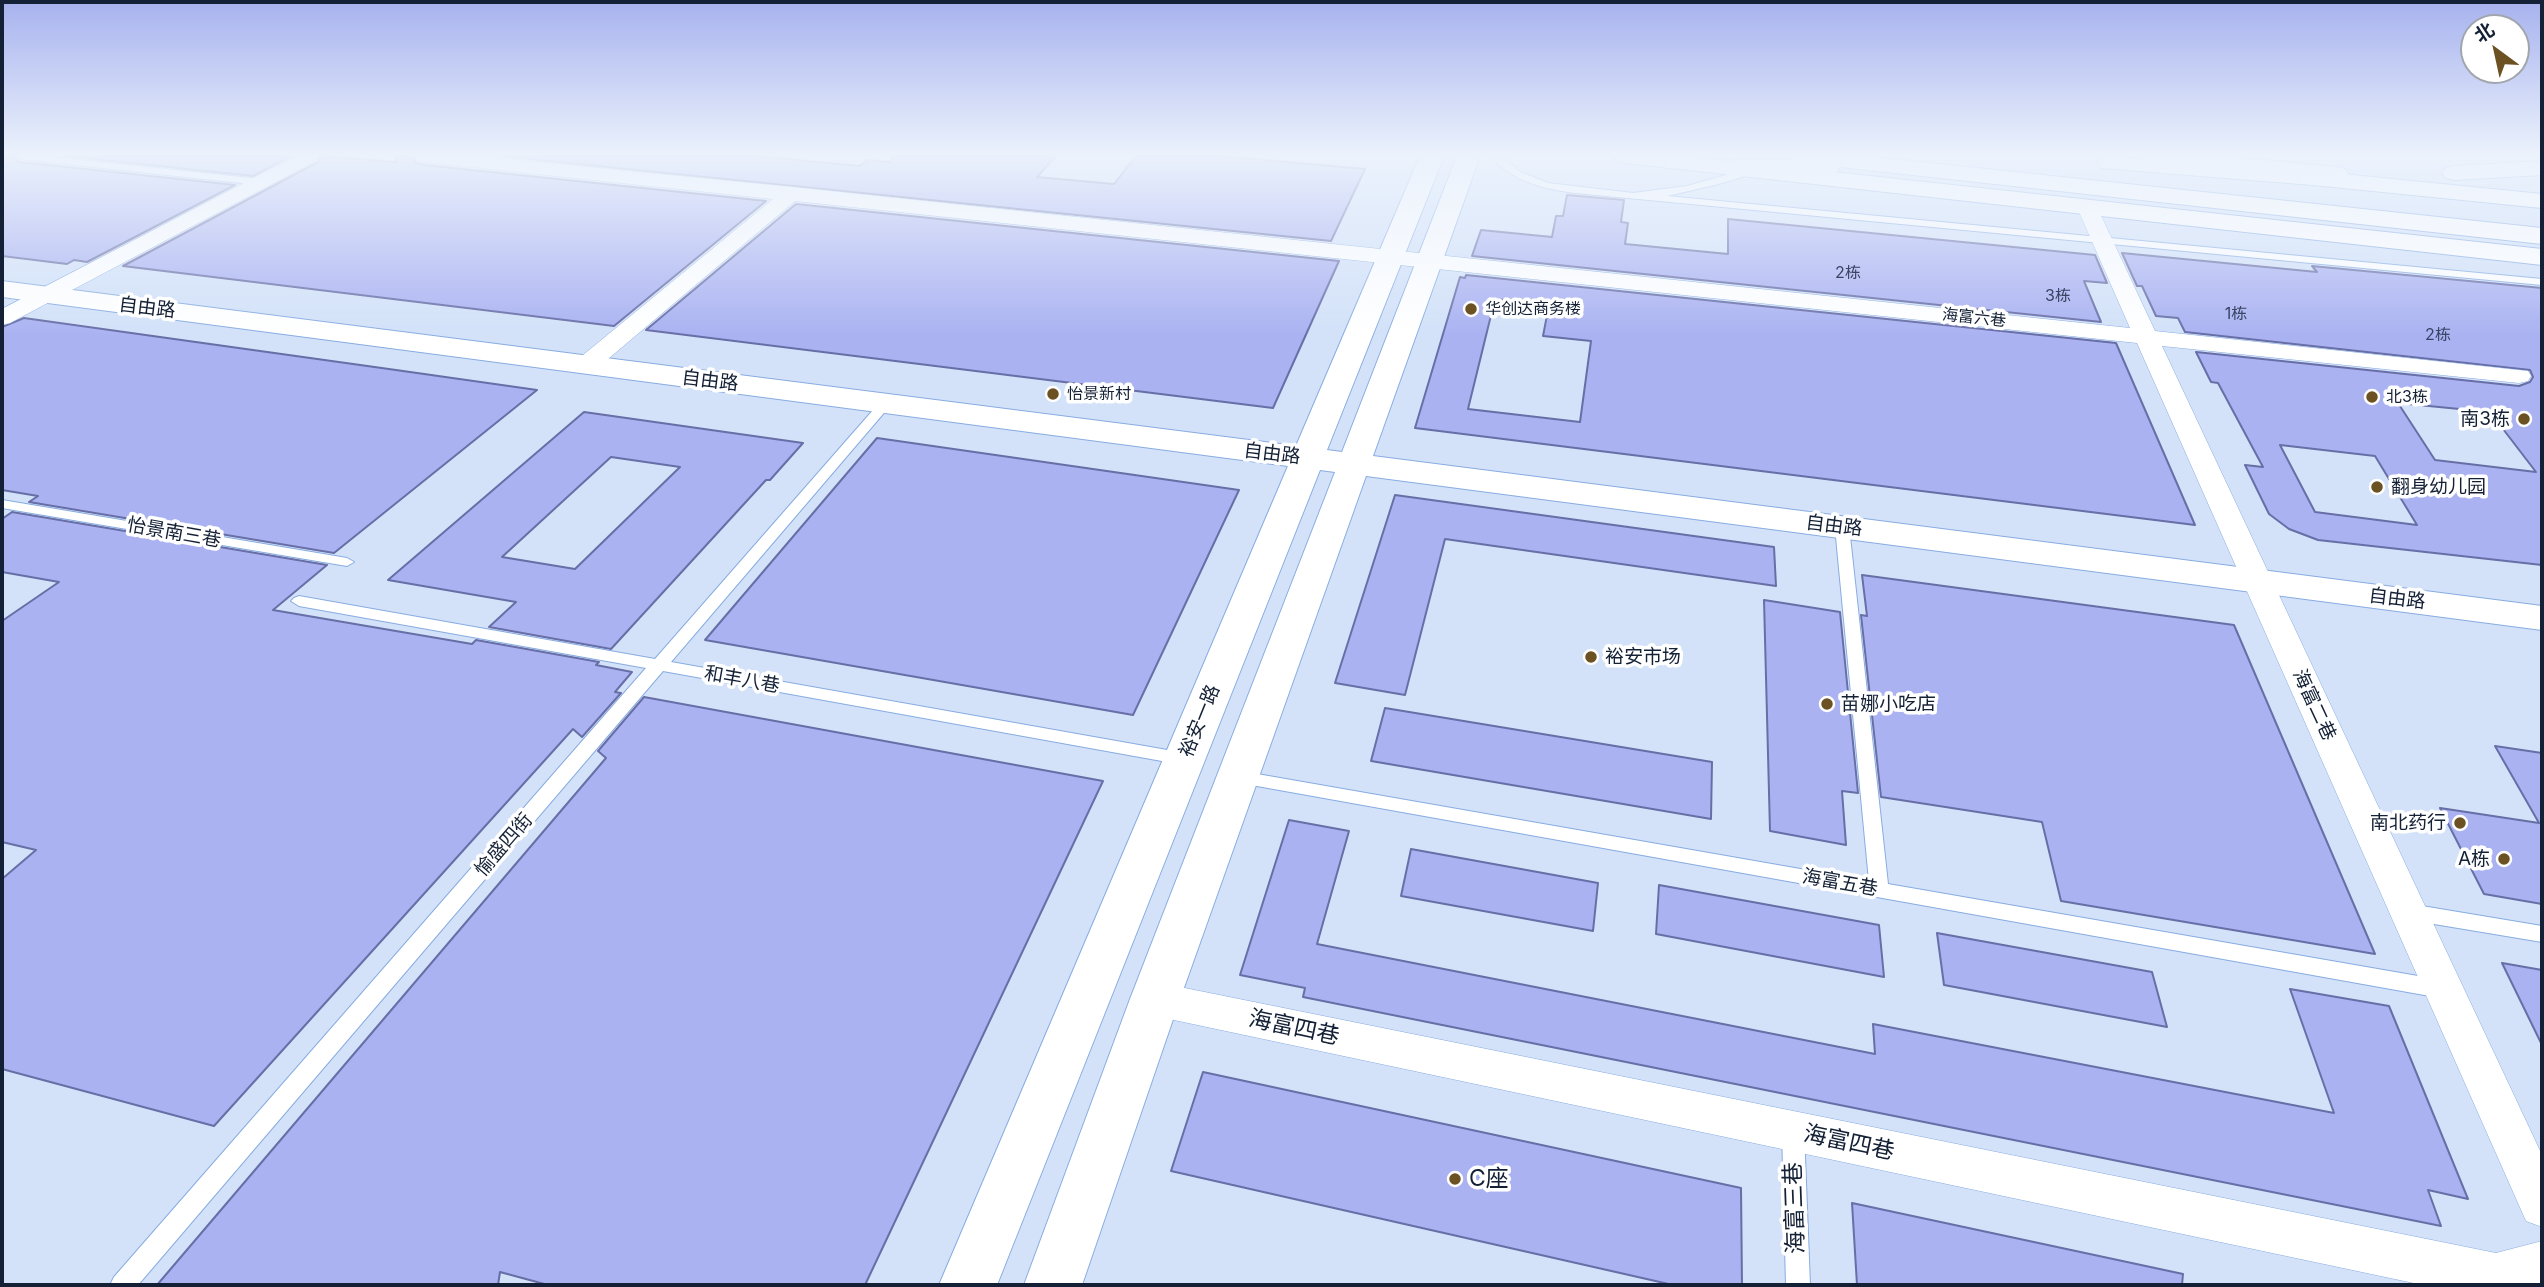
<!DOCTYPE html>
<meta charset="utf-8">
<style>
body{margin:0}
#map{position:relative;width:2544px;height:1287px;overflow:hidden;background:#d3e2f9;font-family:Inter,"Noto Sans SC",sans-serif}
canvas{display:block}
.frame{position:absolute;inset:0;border:4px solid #132035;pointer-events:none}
.north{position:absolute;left:2460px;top:14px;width:70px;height:70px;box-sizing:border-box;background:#fff;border:2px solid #a1a6ae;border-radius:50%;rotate:327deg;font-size:19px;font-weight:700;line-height:28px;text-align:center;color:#132035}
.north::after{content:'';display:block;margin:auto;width:24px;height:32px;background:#6c5123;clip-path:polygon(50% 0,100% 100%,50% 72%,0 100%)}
</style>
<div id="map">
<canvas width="2544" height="1287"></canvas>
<div class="frame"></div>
<div class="north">北</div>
</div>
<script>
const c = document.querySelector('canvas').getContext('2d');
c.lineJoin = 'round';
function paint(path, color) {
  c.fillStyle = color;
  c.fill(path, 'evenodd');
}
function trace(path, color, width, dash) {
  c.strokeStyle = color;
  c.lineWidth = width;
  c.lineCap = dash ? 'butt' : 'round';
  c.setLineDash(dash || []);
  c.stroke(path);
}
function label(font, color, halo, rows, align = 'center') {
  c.font = font + ' Inter,"Noto Sans SC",sans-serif';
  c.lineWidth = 7;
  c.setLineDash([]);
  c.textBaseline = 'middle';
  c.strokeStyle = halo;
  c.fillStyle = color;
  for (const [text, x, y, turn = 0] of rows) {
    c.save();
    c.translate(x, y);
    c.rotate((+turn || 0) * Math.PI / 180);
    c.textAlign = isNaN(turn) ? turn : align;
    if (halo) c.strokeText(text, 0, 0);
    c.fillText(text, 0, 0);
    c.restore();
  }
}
const building = new Path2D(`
 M2,156H12L19,162L235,185L87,262L74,260L67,264L2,256Z
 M65,156H291L253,176Z
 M322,156L396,162V156H412L416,163L424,165L766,201L614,326L123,266L318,162Z
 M500,156H756L860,166L867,160L891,162L892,156H1056L1037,177L1114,184L1136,156H1221L1365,169L1331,241Z
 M1567,195L1624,200L1621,222L1628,223L1625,244L1728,254V219L2095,255L2107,283L2084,281L2101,322L1472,256L1481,230L1552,237L1556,216H1563Z
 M796,204L1339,261L1273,408L646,330Z
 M2122,253L2317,272L2312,266L2542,288V565L2318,540L2289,529L2269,514L2245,465L2263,467L2218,383L2211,382L2196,352L2519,386L2530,382L2533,377L2530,370L2185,332L2178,318L2156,316L2142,286H2137ZM2398,403L2490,412L2536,472L2435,460ZM2280,445L2375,456L2417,525L2315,512Z
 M1466,275L2116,343L2195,525L1415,428L1460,277L1465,278ZM1495,299L1549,305L1543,336L1591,341L1580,422L1468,409Z
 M24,318L396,370L537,390L334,553L29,502L38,496L2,490V327Z
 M584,412L803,443L770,480H766L611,649L489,627L516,602L388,580ZM611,457L680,467L575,569L502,557Z
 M877,438L1239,490L1133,715L705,640Z
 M1395,495L1774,547L1776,586L1445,539L1405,695L1335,683Z
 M12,512L327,565L273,610L472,644L476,640L599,662L596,665L632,672L615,692L621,693L582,737L573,729L214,1126L2,1069V879L36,850L2,842V621L59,582L2,572V519Z
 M1862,575L2234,625L2375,954L2061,901L2042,822L1881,797L1861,615L1867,616Z
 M1764,600L1840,612L1858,793L1842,791L1846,845L1770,831Z
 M644,697L1103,781L865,1285H548L500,1272L498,1285H157L606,758L598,751Z
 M1385,708L1712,762L1711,819L1371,761Z
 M2495,746L2542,753V904L2484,894L2440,808L2539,823Z
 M1289,820L1349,831L1317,944L1875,1054L1873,1024L2334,1113L2290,989L2389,1006L2468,1199L2428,1190L2441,1226L1303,997L1305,988L1240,975Z
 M1411,849L1598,883L1593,931L1401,896Z
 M1659,885L1879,925L1884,977L1656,934Z
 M1937,933L2152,972L2167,1027L1944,985Z
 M2502,963L2542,970V1045Z
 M1203,1072L1741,1188L1742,1285H1673L1171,1171Z
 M1852,1203L2183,1274L2182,1285H1857Z`);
const path = new Path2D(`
 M1339,156H1367`);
const lane = new Path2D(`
 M14,156H43L260,179L265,182L260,185L19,159Z
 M1490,156H1500L1521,172L1548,183L1633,193L1687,186L1758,166L1763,169L1761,171L1719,184L1667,196L2542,279V285L1575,193C1543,189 1512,181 1490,156Z
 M885,400L889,401V407L671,662L1184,753L1190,755L1193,759L1190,763L1184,765L663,671L138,1285H110L114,1277L646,668L299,606L291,601L294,598L299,596L655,659L881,401Z
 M2,500L347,558L354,562L347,566L2,508Z
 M1842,523L1849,527L1888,884L2441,980L2448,983L2451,989L2448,995L2441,998L1240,783L1234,781L1231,777L1234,773L1240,771L1869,881L1835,527Z
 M2410,904L2542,926V942L2410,920L2403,917L2400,912L2403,907Z
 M1793,1121L1801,1124L1804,1131L1810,1285H1786L1782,1131L1785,1124Z`);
const street = new Path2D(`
 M296,156H319L317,160L10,323L2,325V309Z
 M415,156H476L792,187L2130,328L2076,205L2079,201H2093L2096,205L2155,331L2528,371L2531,376L2528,381L2519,383L2162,346L2542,1155V1227L2526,1221L2137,343L795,201L595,370L586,372L577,370L574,365L577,360L773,199L424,162L417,160Z
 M1155,982L2496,1253L2542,1241V1285H2423L1155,1016L1141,1011L1135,999L1141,987Z`);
const secondary = new Path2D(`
 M1420,156H1444L1327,450L1342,452L1457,156H1480L1373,456L2542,606V630L1366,476L1180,999L1082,1285H1024L1130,999L1335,472L1320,470L997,1285H939L1288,466L2,297V281L1296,446Z`);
const primary = new Path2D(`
 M1613,156H1686L2542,249V265L1625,163L1617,161Z
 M2140,156H2221L2337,167L2345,169L2349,174L2345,179L2337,181L2152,163L2144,161Z`);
const highway = new Path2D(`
 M1791,156H1864L2542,228V244L1840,167L1836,172L1828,174L1736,173L1728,171L1724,166L1728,161L1736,159L1793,160Z
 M2109,156L2313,171L2542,194V208L2313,185L2101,168L2097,163L2101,158Z
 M2542,161V175L2454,180L2446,178L2442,173L2446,168L2454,166Z`);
const markers = [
 [1471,309,7,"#6c5123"],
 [1053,394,7,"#6c5123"],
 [2372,397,7,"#6c5123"],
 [2524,419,7,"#6c5123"],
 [2377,487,7,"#6c5123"],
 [1591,657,7,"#6c5123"],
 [1827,704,7,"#6c5123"],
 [2460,823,7,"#6c5123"],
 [2504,859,7,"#6c5123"],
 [1455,1179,7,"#6c5123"]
];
const numberNames = [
 ["2栋",1848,273],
 ["3栋",2058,296],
 ["1栋",2236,314],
 ["2栋",2438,335]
];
const farPoinames = [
 ["华创达商务楼",1485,309],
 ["怡景新村",1067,394],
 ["北3栋",2386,397]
];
const farStreetnames = [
 ["海富六巷",1974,318,6]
];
const streetNames = [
 ["自由路",147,308,7],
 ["自由路",710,381,7],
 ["自由路",1272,454,7],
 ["自由路",1834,526,7],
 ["怡景南三巷",174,533,10],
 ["自由路",2397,599,7],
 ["和丰八巷",742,680,10],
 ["海富二巷",2314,705,65],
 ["裕安一路",1200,721,-68],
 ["愉盛四街",504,845,-49],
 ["海富五巷",1840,883,10]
];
const poiNames = [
 ["南3栋",2510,419],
 ["翻身幼儿园",2391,487,"left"],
 ["裕安市场",1605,657,"left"],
 ["苗娜小吃店",1841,704,"left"],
 ["南北药行",2446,823],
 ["A栋",2490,859]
];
const nearStreetnames = [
 ["海富四巷",1294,1028,12],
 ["海富四巷",1849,1143,12],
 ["海富三巷",1795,1208,-92]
];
const nearPoinames = [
 ["C座",1469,1179]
];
paint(building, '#aab2f2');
trace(building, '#686ea6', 2);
trace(lane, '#88ace1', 2);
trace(street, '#88ace1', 1);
trace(secondary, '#88ace1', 2);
trace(primary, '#88ace1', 2);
trace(highway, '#88ace1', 2);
trace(path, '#8a99af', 2.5, [4.5, 2.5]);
paint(lane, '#fff');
paint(street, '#fff');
paint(secondary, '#fff');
paint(primary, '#fff');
paint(highway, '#fff');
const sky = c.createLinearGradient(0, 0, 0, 336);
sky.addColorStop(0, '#a7b2ee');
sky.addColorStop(0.46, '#ebf2fc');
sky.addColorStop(1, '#ebf2fc00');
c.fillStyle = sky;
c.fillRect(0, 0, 2544, 336);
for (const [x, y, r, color] of markers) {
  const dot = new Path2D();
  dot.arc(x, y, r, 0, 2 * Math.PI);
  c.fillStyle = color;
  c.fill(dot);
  trace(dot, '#fff', 2.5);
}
label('16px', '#394464', null, numberNames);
label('16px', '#132035', '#fff', farPoinames, 'left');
label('16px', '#132035', '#fff', farStreetnames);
label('19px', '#132035', '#fff', streetNames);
label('19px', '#132035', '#fff', poiNames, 'right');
label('23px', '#132035', '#fff', nearStreetnames);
label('23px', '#132035', '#fff', nearPoinames, 'left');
</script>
